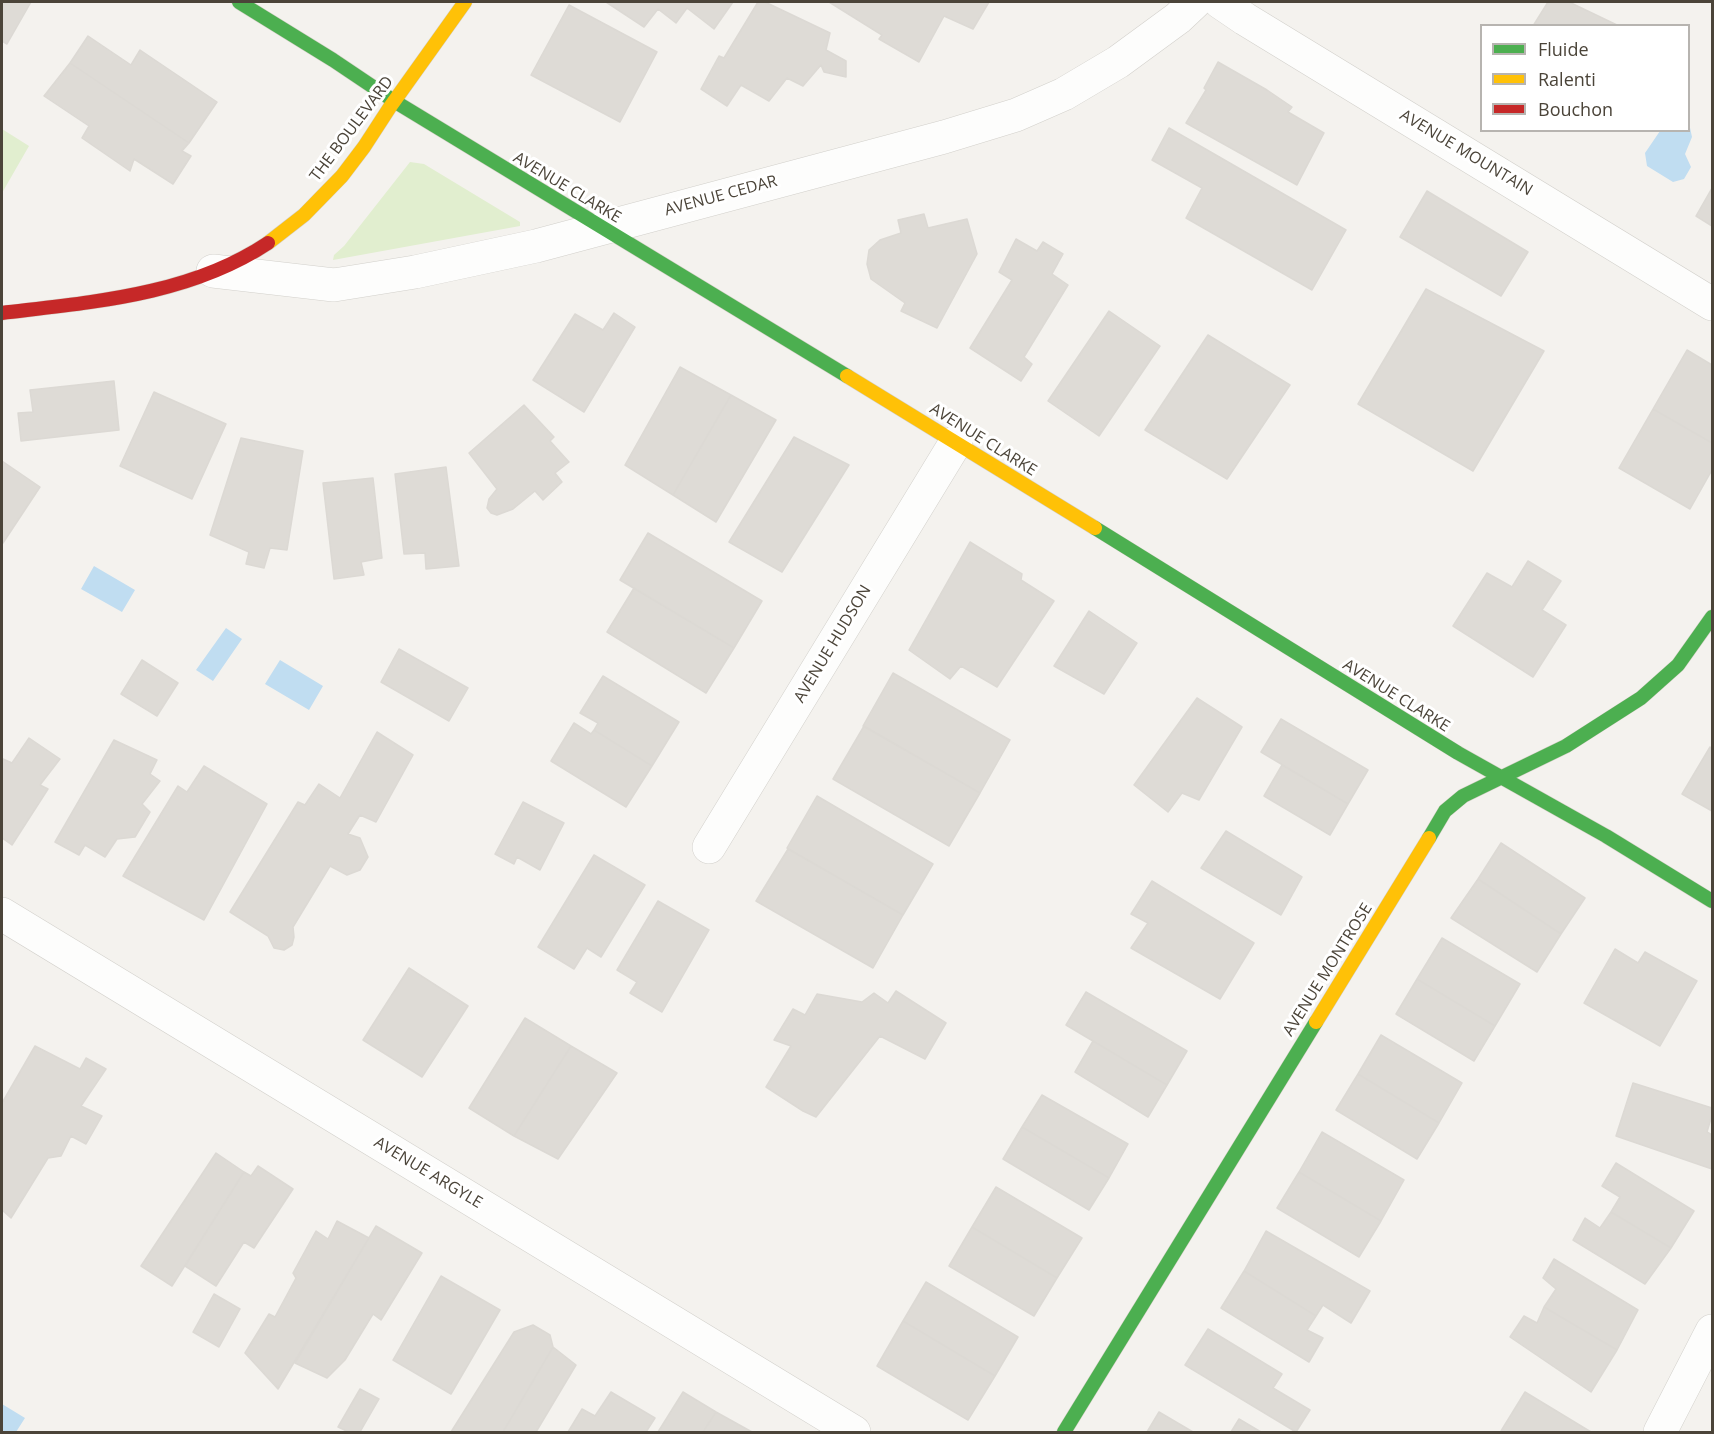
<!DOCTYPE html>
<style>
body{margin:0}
#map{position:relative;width:1714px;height:1434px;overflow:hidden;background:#f4f2ee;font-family:"Open Sans",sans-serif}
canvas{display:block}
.frame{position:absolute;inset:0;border:3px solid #4b4439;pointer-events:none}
.legend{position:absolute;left:1480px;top:24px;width:210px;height:108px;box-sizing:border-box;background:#fff;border:2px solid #b7b4b0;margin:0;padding:8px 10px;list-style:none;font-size:18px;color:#4b4439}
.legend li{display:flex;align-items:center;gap:12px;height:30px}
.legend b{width:30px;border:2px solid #b7b4b0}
</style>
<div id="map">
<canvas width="1714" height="1434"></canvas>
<div class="frame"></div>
<ul class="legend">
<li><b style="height:8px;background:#4caf50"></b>Fluide</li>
<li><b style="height:8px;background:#ffc107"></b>Ralenti</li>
<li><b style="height:8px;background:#c62828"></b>Bouchon</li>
</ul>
</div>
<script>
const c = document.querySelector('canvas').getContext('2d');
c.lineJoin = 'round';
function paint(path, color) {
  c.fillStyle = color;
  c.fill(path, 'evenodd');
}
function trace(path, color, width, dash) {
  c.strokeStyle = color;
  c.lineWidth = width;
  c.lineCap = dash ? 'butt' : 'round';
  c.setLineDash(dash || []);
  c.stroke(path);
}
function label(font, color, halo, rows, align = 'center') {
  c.font = font + ' "Open Sans",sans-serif';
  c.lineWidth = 6;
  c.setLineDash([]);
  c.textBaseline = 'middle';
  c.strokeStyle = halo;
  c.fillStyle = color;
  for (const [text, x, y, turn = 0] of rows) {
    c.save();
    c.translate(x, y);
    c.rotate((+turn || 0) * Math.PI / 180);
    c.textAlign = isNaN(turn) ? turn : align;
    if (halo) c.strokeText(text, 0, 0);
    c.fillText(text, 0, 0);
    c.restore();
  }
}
const green = new Path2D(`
 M2,129L29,146L2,193Z
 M410,162L424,164L520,222V226L333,260L334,255L344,246Z`);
const water = new Path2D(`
 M1689,123L1692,137L1685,154L1691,167L1684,179L1673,182L1647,166L1645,153L1660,131L1688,130Z
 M94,566L135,590L122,612L81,589Z
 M226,628L242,639L213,681L196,670Z
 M280,660L323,686L309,710L265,684Z
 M2,1404L25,1418L16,1432H2Z`);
const building = new Path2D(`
 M2,2H31L7,44L2,41Z
 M606,2H733L714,29L687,8L676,23L658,9L644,27Z
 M758,2H765L830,33L826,50L846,61V77L824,72L821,65L803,86L787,78L769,101L741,85L727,106L701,89L719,56L724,58Z
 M829,2H989L973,29L944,16L919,62L879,39L882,35Z
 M1548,2H1569L1619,26H1533Z
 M569,5L657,52L620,122L531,75Z
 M88,36L131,65L140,50L217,102L189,143L70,63Z
 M1218,62L1267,90L1292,107L1288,112L1324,133L1297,185L1186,123L1206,90L1204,88Z
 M70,63L189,143L182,151L191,156L173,184L134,159L130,171L82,138L89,126L44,96Z
 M1169,128L1346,230L1312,290L1186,218L1202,188L1152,160Z
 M1712,188V226L1696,216Z
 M1427,191L1528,252L1501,296L1400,237Z
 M924,214L928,228L967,219L977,254L937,328L901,311L905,303L871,279L867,264L869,250L880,240L901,233L898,220Z
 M1016,239L1037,251L1043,242L1063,254L1052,274L1068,285L1024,357L1032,364L1021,381L970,348L1012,280L999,272Z
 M1426,289L1544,351L1473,471L1358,404Z
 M1109,311L1160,346L1099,436L1048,401Z
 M614,313L635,327L584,412L533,380L575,314L603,330Z
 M1208,335L1290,385L1227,479L1145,430Z
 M1687,350L1712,365V443L1653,409Z
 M680,367L731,395L673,495L625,465Z
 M114,381L119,430L21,441L18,413L33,412L30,390Z
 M154,392L226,424L192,499L120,466Z
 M731,395L776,420L716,522L673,495Z
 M524,405L554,437L550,441L569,462L555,473L562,482L543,500L535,491L513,509L497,515L491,513L487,508L489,499L497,489L469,453Z
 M1653,409L1712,443V470L1690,509L1619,468Z
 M794,437L849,465L782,572L729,542Z
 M241,438L303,451L287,550L270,548L264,568L246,564L249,552L210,535Z
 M2,461L40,487L3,543L2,542Z
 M446,467L459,566L426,569L425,553L404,554L395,474Z
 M373,478L382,558L361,562L364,575L334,579L323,483Z
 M648,533L762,601L734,648L620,580Z
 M970,542L1022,574L1021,580L1054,601L997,687L961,666L950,679L909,650Z
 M1528,561L1561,581L1542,610L1566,625L1533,677L1453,626L1487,573L1512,587Z
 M634,588L734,648L706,693L607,632Z
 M1089,611L1137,643L1104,694L1054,666Z
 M399,649L468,688L449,721L381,682Z
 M142,660L178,683L157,716L121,694Z
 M893,673L1010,740L980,793L863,726Z
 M603,676L679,722L652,766L594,730L598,723L580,713Z
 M1197,698L1242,727L1199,800L1182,793L1168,812L1134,785Z
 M1281,719L1368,770L1348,804L1261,752Z
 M574,723L591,734L594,730L652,766L626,807L551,761Z
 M864,726L980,793L949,846L833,779Z
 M377,732L413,755L376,822L360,815L348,834L360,838L368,857L360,870L347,875L330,866L293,927L294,937L292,945L284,950L274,948L268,936L230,912L298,802L305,805L319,784L340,798Z
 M29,738L60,759L40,785L48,789L12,845L2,838V761L3,759L12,763Z
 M114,740L157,760L150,774L160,781L142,804L150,812L135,837L117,839L105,857L85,845L79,855L55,842Z
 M1710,747L1712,749V811L1682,794Z
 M1282,765L1348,804L1330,835L1264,796Z
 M204,766L267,804L204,920L123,876L178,786L187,792Z
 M817,796L933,864L903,915L787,848Z
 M523,802L564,823L540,870L517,857L514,864L495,854Z
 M1226,831L1302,877L1281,915L1201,868Z
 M1501,843L1585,898L1561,934L1478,879Z
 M788,849L903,915L873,968L756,901Z
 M594,855L645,885L601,957L587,948L574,969L538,947Z
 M1478,879L1561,934L1537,972L1451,918Z
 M1152,881L1254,943L1220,999L1131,948L1148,923L1131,914Z
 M658,901L709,930L662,1012L630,993L637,982L617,970Z
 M1442,938L1520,984L1495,1026L1417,979Z
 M1615,949L1638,963L1645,952L1697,981L1660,1046L1584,1003Z
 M409,968L468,1006L422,1077L363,1040Z
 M1417,979L1495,1026L1474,1061L1396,1014Z
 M896,991L946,1023L925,1059L880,1036L816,1117L803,1111L766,1087L791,1046L774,1040L793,1009L805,1015L817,994L862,1002L874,993L888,1003Z
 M1086,992L1187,1051L1167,1085L1066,1025Z
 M525,1018L571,1046L514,1136L469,1108Z
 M1381,1035L1462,1083L1439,1123L1358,1074Z
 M1093,1041L1167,1085L1148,1117L1075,1072Z
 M35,1046L80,1069L86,1058L106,1069L81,1106L102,1116L86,1144L71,1136L61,1156L48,1158L11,1218L2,1210V1103Z
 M571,1046L617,1073L558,1159L514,1136Z
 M1358,1074L1439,1123L1417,1159L1336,1110Z
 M1633,1083L1712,1108V1115L1707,1132L1712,1135V1169L1616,1136Z
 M1042,1095L1128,1144L1109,1178L1022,1127Z
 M1022,1127L1109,1178L1089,1210L1003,1159Z
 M1322,1132L1404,1180L1381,1221L1299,1172Z
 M216,1153L244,1172L172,1286L141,1266Z
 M1616,1163L1694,1211L1671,1248L1611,1212L1620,1197L1602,1186Z
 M258,1166L293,1189L254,1248L244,1242L216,1286L185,1266L244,1172L251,1176Z
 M1299,1172L1381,1221L1359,1257L1277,1208Z
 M996,1187L1082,1238L1057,1278L972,1227Z
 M1611,1212L1671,1248L1645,1284L1573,1240L1585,1218L1600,1228Z
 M337,1221L369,1238L278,1389L245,1353L269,1314L275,1317L296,1278L293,1273L316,1231L328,1239Z
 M376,1226L422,1253L381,1320L373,1314L345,1360L327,1378L295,1363Z
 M972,1227L1057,1278L1034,1316L949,1266Z
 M1266,1231L1370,1291L1351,1323L1323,1305L1316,1316L1244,1271Z
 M1554,1259L1638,1310L1617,1350L1544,1307L1556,1289L1543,1278Z
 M1244,1271L1316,1316L1307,1330L1323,1338L1309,1362L1221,1308Z
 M441,1276L500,1310L451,1394L393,1360Z
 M926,1282L1018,1337L995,1376L903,1321Z
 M214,1294L240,1309L219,1347L193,1332Z
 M1544,1307L1617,1350L1591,1392L1510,1337L1524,1316L1537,1323Z
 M903,1321L995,1376L968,1420L877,1366Z
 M533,1325L550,1335L553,1347L503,1432H451L514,1332Z
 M1208,1329L1282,1374L1273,1388L1310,1410L1296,1432L1185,1365Z
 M553,1347L576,1365L536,1432H503Z
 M360,1389L379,1399L360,1432H349L338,1427Z
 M611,1392L655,1418L646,1432H568L582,1409L595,1416Z
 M683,1392L716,1412L703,1432H658Z
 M1525,1392L1591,1432L1501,1431Z
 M716,1412L752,1432H703Z
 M1159,1412L1193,1432H1147Z
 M1239,1419L1261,1432H1231Z`);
const street = new Path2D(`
 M1220,2L1245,19L1712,304
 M213,271L334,285L415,272L536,246L944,137L1016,115L1064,94L1118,62L1178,18L1195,2
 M709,847L956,442
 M2,914L854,1432
 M1660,1432L1712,1331`);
const fast = new Path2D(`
 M239,2L333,60L394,101L847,376
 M1095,528L1458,753L1606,836L1712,901
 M1429,838L1445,811L1463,796L1566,746L1641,698L1678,665L1712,617
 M1064,1432L1316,1022`);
const slow = new Path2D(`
 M268,243L304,215L342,176L364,147L390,107L465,2
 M847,376L1095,528
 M1316,1022L1429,838`);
const jam = new Path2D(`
 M2,313C93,302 190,295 268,243`);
const streetNames = [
 ["THE BOULEVARD",352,129,-53],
 ["AVENUE MOUNTAIN",1466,153,31],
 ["AVENUE CLARKE",567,188,31],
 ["AVENUE CEDAR",721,196,-15],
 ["AVENUE CLARKE",983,440,32],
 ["AVENUE HUDSON",833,644,-59],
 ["AVENUE CLARKE",1396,696,32],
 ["AVENUE MONTROSE",1328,970,-58],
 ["AVENUE ARGYLE",428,1173,31]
];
paint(green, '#e1eecf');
paint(water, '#c0ddf1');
paint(building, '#dedbd6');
trace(building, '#dcd9d4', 1.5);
trace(street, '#d2d0cb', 34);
trace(fast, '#d3cfc5', 15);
trace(slow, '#d3cfc5', 15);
trace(jam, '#d3cfc5', 15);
trace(street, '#fdfdfc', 33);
trace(fast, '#4caf50', 14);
trace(slow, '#ffc107', 14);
trace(jam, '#c62828', 14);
label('16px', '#4b4439', '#fff', streetNames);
</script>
